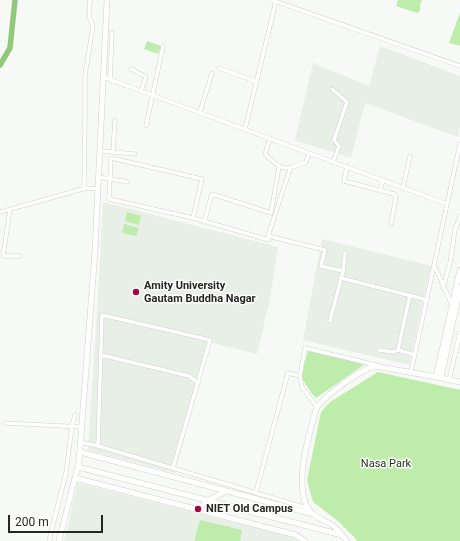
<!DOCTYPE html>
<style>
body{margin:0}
#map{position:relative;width:460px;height:541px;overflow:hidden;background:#f7f9f6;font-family:Roboto,sans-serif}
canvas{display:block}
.scale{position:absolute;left:8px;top:515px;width:95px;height:18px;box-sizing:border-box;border:2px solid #252524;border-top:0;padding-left:5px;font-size:12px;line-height:14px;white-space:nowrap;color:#252524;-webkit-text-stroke:3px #fff;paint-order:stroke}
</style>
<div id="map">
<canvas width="460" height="541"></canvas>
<div class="scale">200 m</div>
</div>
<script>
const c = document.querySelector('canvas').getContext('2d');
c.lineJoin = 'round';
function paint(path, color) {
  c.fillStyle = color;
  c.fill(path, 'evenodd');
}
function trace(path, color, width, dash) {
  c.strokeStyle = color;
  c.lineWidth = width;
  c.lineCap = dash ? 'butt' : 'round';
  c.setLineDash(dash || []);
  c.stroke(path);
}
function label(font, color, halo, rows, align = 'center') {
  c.font = font + ' Roboto,sans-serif';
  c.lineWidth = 3;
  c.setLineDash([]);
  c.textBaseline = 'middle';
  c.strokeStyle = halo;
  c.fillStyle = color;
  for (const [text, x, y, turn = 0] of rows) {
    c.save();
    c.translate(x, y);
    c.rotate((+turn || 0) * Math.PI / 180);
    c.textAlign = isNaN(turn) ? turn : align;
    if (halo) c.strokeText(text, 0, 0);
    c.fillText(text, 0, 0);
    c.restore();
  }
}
const built = new Path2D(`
 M380,46L460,76V127L458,137L365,103L351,158L295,140L313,63L369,86Z
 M103,202L278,247L270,299L257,354L209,342L175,473L88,450L97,312Z
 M322,239L431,266L409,365L303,340Z
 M78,483L295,538L299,541H64Z`);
const green = new Path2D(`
 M398,0H422L420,5V11L417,13L396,6Z
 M460,13V46L449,43Z
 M147,41L161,46L158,54L144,49Z
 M127,212L141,216L139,225L125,221Z
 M124,224L139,228L136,236L122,233Z
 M308,351L365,364L316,398L312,394L301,377Z
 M378,372L460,390V541H357L354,537L338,521L313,502L307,480L321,412L330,402Z
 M200,520L242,530L240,541H194Z`);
const river = new Path2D(`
 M0,65L10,48L15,0`);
const street = new Path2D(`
 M272,0L460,66
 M219,68L257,82
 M131,69L146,77L141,91
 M103,77L447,204
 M110,79L112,33
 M332,89L347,102L334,140L339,146L333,162
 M200,112L212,73
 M146,126L163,46
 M245,129L276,1
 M270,138L265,154C283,171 283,171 306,162L309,153
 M100,151L135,154
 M113,151L115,120
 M347,166L344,181L394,194L396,196L391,224
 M290,169L268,236L325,250L321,266L343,271L330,321
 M99,177L128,182
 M403,187L410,156
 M84,189L85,121V75L93,26L89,16L90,0
 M380,191L383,180
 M10,210L3,256H19
 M0,212L86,188L98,189
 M193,218L202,179L111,158L109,199L193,218L269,240
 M204,222L212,194L271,213L279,167
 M434,265L452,305
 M343,271L345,253
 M341,278L427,300
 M443,288L450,263L455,230L460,216
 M379,350L394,352L398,350L415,355
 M398,350L410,295
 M101,355L189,376L198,383
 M411,372L460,144
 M449,380L460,333
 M317,407L302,387L300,376L305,348L376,365
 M5,423L82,427
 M80,442L98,446L307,508
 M98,446L102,315L210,340L173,468
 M256,492L288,373L300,376
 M49,541L66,473L72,426L75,415`);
const secondary = new Path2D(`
 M436,377L460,270
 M441,378L460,288
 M80,452L313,514
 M78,467L342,535
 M75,478L296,535L305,541
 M199,509L207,501L226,491
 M59,541L79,462L95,251L107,0
 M347,541C343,536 338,529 332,525C326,521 319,519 313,514C290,493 309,434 317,407C326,395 360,370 375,366L436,377L460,382`);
const markers = [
 [136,292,4,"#a30842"],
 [198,509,4,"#a30842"]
];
const poiNames = [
 ["Amity University",144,286],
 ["Gautam Buddha Nagar",144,299],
 ["NIET Old Campus",206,509]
];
const parkNames = [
 ["Nasa Park",386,464]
];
paint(built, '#e8efe6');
paint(green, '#beedab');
trace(river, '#90ca78', 5.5);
trace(street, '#cfd1ce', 4.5);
trace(secondary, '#cfd1ce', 6);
trace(street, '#fff', 3.5);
trace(secondary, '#fff', 5);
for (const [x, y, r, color] of markers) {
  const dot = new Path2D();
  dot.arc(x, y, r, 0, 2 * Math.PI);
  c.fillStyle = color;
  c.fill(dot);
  trace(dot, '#fff', 1.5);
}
label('bold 11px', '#252524', '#fff', poiNames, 'left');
label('11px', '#1a310f', '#fff', parkNames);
</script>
